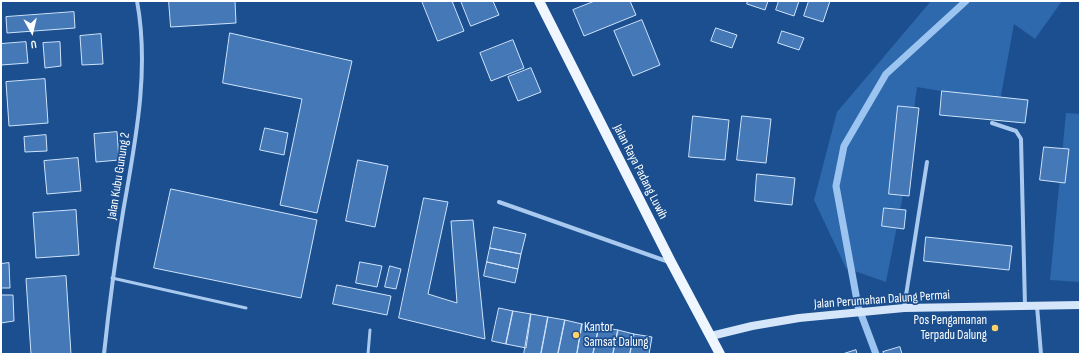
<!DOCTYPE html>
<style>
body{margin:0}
#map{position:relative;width:1081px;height:355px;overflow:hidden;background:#1b4f8f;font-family:"Sofia Sans Condensed",sans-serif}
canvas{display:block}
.frame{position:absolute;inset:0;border:2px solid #fff;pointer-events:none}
.north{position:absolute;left:12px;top:12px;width:40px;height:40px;-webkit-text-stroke:3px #1b4f8f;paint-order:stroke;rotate:172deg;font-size:11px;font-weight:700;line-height:16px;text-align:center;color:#fff}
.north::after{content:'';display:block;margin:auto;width:14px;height:18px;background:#fff;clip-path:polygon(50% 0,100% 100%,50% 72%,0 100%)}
</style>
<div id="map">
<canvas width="1081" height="355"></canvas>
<div class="frame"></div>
<div class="north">U</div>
</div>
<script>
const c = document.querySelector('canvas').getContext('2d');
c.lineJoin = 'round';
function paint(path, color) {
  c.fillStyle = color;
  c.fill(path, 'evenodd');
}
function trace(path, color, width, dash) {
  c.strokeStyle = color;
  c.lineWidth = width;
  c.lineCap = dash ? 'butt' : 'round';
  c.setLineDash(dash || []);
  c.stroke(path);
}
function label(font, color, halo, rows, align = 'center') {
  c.font = font + ' "Sofia Sans Condensed",sans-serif';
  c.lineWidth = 3.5;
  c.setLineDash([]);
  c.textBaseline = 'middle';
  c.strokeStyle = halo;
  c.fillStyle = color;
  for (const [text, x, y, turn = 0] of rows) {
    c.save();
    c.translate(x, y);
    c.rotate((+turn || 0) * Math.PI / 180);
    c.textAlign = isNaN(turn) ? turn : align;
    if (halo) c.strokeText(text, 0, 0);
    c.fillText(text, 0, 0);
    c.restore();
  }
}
const green = new Path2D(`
 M931,1H1062L1035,39L1014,24L1000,101L917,87L903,195L886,282L846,268L814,200L837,112Z
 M1066,113L1080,114V282L1050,280Z`);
const stream = new Path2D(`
 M876,354L858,306L836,186L844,146L886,74L966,1`);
const building = new Path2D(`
 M169,1H235L236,23L171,27Z
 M422,1H452L464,31L438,41Z
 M461,1H493L499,15L471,26Z
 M595,1H630L636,15L584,36L573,10Z
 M748,1H768L765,10L747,4Z
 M779,1H799L794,16L776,10Z
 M809,1H830L823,22L804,16Z
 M74,12L75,28L7,33L6,17Z
 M642,20L660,65L633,76L614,31Z
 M716,28L737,35L732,48L711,41Z
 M782,31L804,38L799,50L778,43Z
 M230,33L352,61L317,213L280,205L302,99L223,83Z
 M101,34L103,64L82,65L80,36Z
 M513,40L524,68L491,81L480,53Z
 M26,42L28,63L1,65V44Z
 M60,42L61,66L45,68L43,43Z
 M531,68L541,92L518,101L508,77Z
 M45,79L48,123L9,126L6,82Z
 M942,91L1028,100L1025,123L940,115Z
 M898,106L919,108L909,196L889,194Z
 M693,116L729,120L725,160L689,157Z
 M742,116L771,119L766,163L737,160Z
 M265,128L288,133L284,155L260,150Z
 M117,132L119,160L96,162L94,134Z
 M46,135L47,151L25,152L24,137Z
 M1044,147L1069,149L1065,183L1040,180Z
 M78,158L81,191L47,194L44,161Z
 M358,160L388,166L375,227L346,221Z
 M757,174L795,178L792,205L755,201Z
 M171,189L317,220L301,298L154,268Z
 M424,198L448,202L428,294L457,303L451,221L473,220L485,339L399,318Z
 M884,208L906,210L904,229L882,226Z
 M76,210L79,255L36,258L33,213Z
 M494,227L526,234L521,254L490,248Z
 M926,237L1012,246L1009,270L924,261Z
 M490,248L521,254L518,269L487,262Z
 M360,262L382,266L377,287L356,283Z
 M487,262L518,269L515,283L484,276Z
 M9,263L10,288H1V264Z
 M390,266L401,269L396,289L385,287Z
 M66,276L71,354H31L26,279Z
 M337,285L391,296L387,315L333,304Z
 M1,295H13L14,321L1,323Z
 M499,308L513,311L506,344L492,341Z
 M513,311L531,314L526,348L506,344Z
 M531,314L548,317L541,354H524Z
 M548,317L565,320L558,354H541Z
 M565,320L582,324L577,354H558Z
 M582,324L599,327L593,354H577Z
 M599,327L618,330L613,354H593Z
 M618,330L634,334L630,354H613Z
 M634,334L652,337L649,354H630Z
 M900,347L902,354H884L883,352Z
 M856,350L857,354H843Z`);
const lane = new Path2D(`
 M112,278L246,308
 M368,354L370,330`);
const street = new Path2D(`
 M992,123L1016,131L1021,139L1025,306
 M499,202L669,262
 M1037,306L1041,354
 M904,308L927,162
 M104,354C109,307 115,260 123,212C135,143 150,71 137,1`);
const secondary = new Path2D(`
 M711,336L752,326L799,318L904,308L1080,305`);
const primary = new Path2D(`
 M539,1L671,262L720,354`);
const markers = [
 [995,328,4,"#ffd166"],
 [576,335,4,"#ffd166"]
];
const streetNames = [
 ["Jalan Raya Padang Luwih",640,172,63],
 ["Jalan Kubu Gunung 2",119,176,-81],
 ["Jalan Perumahan Dalung Permai",882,300,-4]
];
const poiNames = [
 ["Pos Pengamanan",987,321],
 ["Terpadu Dalung",987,336],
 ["Kantor",584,328,"left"],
 ["Samsat Dalung",584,343,"left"]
];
paint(green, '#2e69ad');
trace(stream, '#9cc4f0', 7);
paint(building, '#4478b7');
trace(building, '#cfe3fa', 1);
trace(lane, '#a9c9ee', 3);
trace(street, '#a9c9ee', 4);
trace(secondary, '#d6e6fa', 8);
trace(primary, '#f0f6ff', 10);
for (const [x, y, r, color] of markers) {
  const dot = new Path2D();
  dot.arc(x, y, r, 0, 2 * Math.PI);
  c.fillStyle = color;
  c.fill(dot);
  trace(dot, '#1b4f8f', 1.5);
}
label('13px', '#fff', '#1b4f8f', streetNames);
label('13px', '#fff', '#1b4f8f', poiNames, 'right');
</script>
